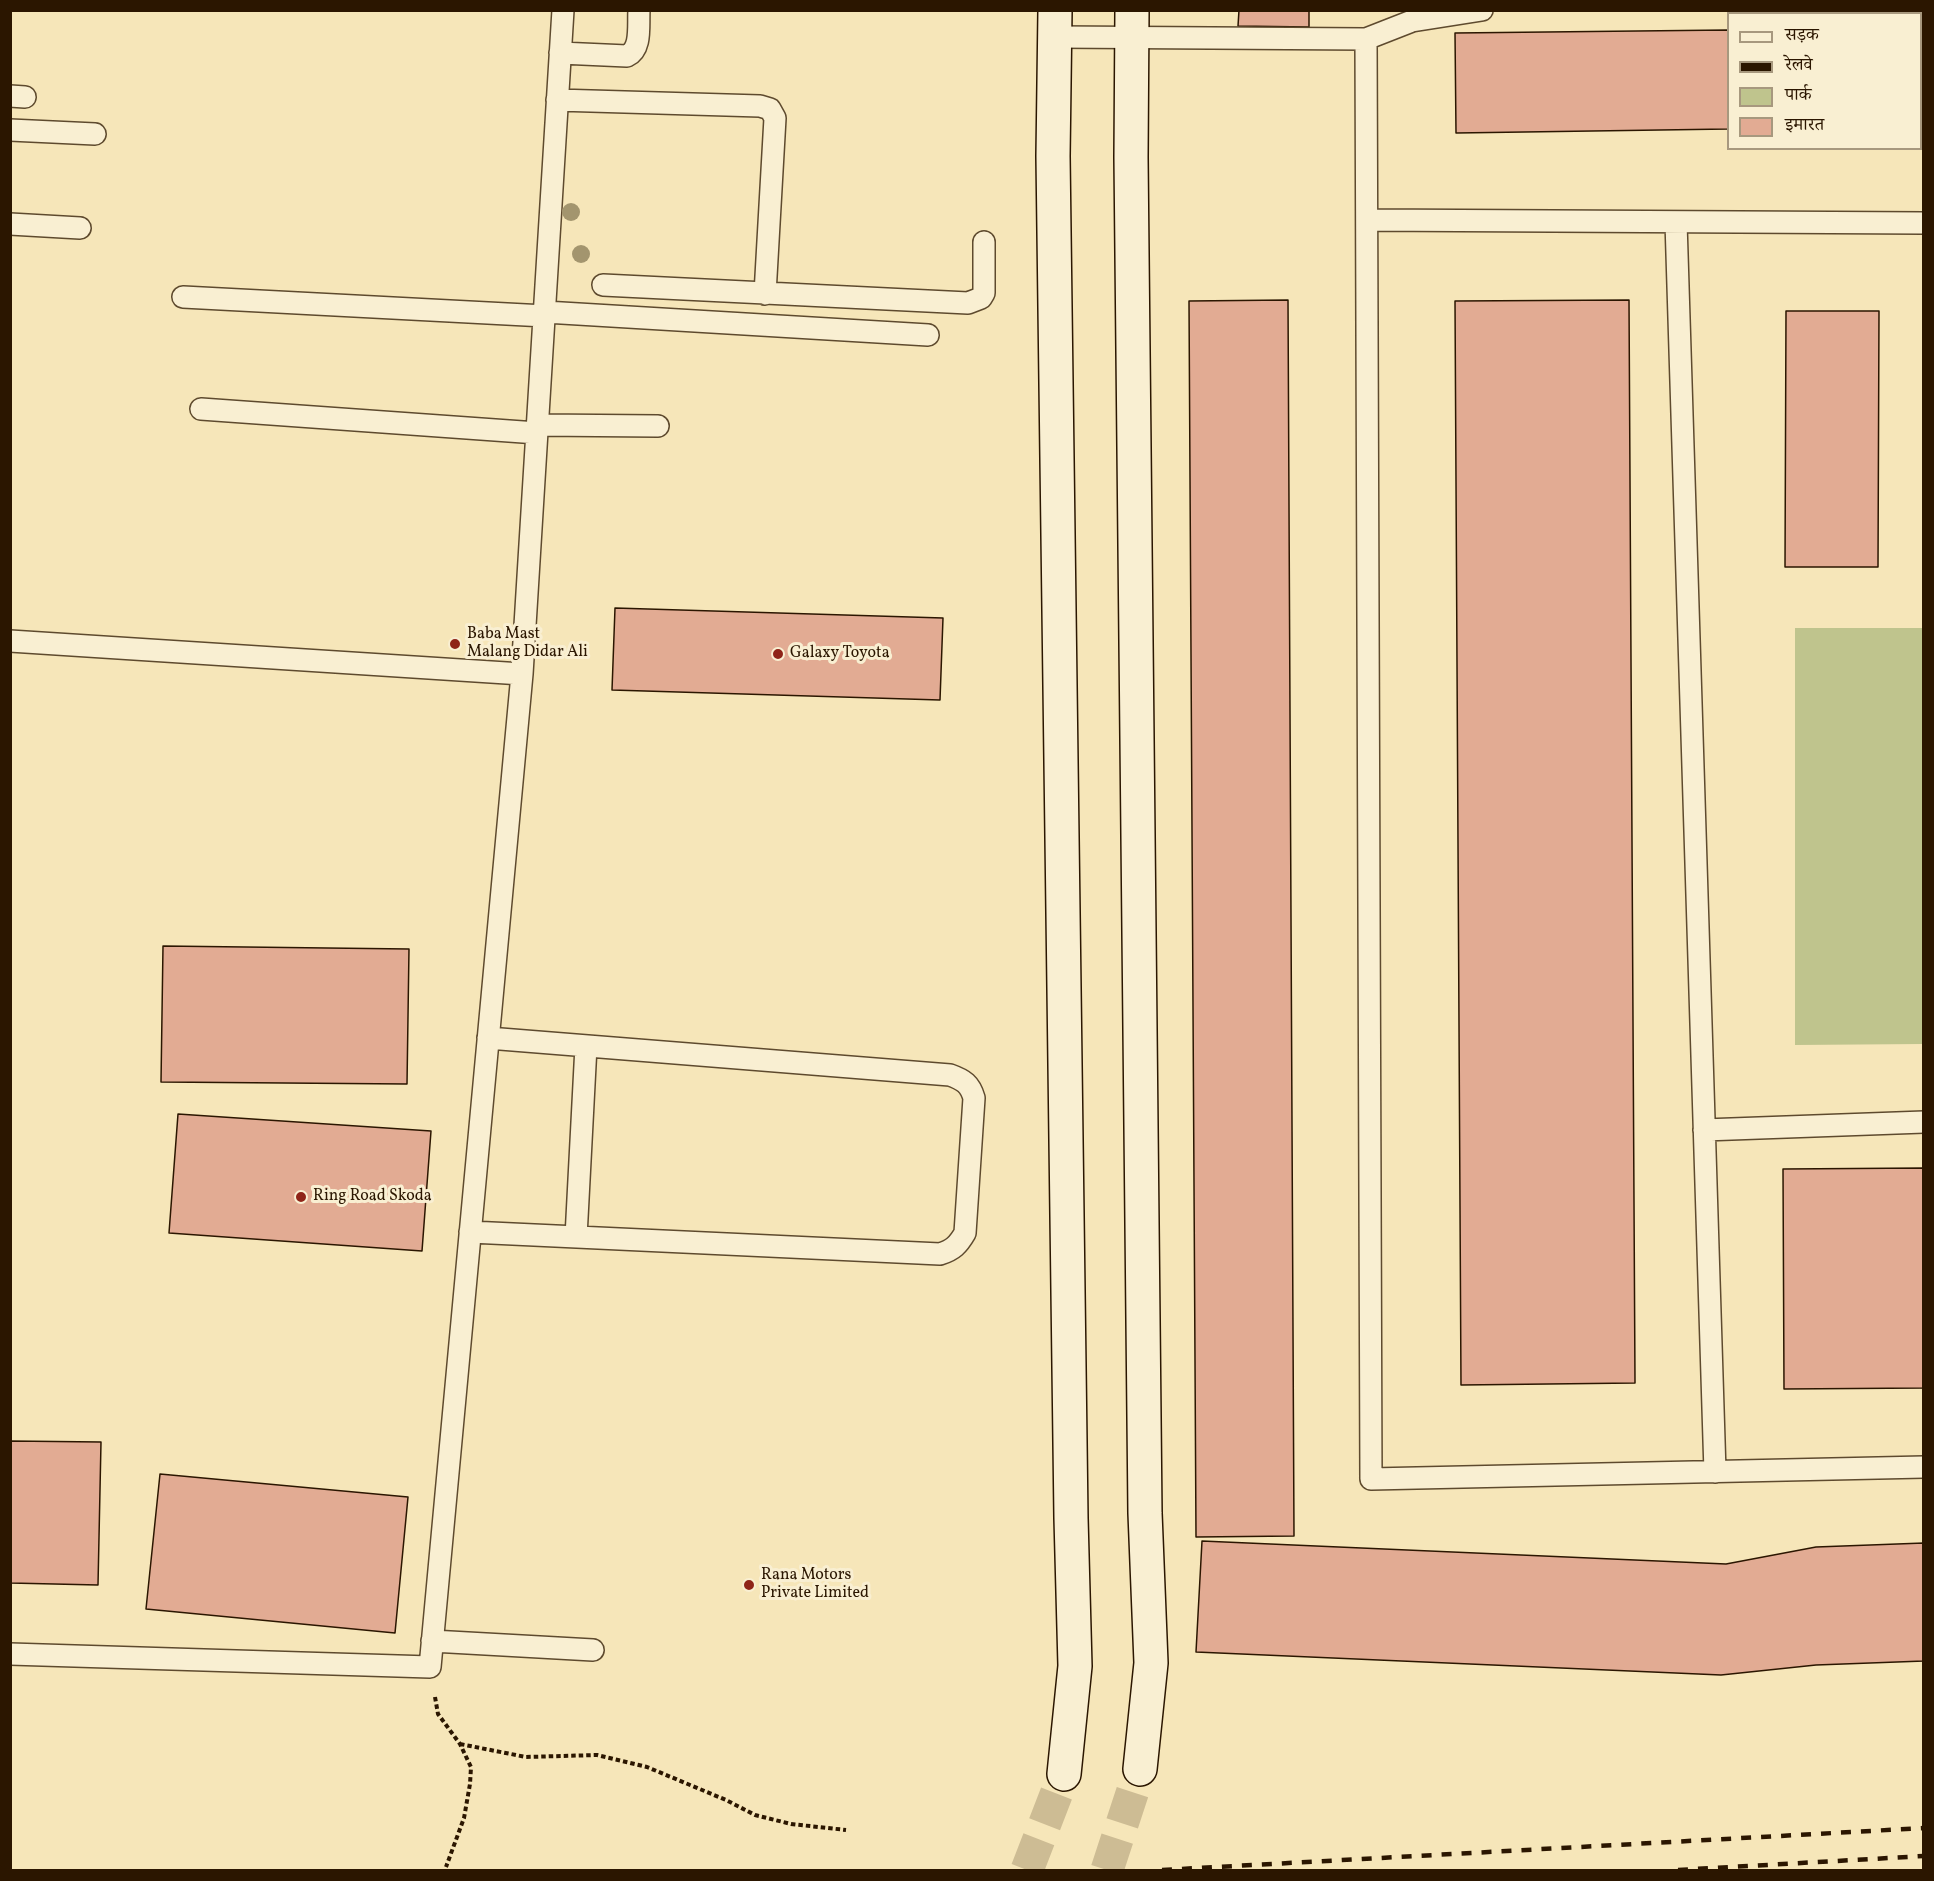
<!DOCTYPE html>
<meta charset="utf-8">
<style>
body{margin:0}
#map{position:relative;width:1934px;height:1881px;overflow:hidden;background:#f6e6b9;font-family:Vollkorn,"Noto Serif Devanagari",serif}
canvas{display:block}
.frame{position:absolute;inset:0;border:12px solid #2b1600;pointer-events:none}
.legend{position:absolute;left:1727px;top:12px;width:195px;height:138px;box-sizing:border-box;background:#f9efd2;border:2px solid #a7987e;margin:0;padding:8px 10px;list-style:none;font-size:18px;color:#2b1600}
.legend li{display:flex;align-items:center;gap:12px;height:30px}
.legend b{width:30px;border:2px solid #a7987e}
</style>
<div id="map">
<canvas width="1934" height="1881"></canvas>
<div class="frame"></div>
<ul class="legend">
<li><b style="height:8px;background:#f9efd2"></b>सड़क</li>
<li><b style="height:8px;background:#2b1600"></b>रेलवे</li>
<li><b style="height:16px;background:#bfc48d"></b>पार्क</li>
<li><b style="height:16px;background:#e2ab93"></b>इमारत</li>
</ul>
</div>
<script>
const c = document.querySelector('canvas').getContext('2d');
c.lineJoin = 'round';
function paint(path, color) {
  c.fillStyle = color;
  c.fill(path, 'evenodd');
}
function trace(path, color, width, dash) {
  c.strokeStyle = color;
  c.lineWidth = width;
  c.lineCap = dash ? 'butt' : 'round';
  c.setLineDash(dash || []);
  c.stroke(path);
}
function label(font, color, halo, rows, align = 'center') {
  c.font = font + ' Vollkorn,serif';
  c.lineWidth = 6;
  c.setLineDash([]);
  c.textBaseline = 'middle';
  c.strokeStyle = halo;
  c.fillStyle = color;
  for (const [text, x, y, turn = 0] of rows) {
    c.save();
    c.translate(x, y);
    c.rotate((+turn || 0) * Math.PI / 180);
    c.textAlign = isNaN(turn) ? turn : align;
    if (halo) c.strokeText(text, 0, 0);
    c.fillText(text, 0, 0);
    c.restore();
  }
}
const green = new Path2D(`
 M1795,628H1923V1044L1795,1045Z`);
const building = new Path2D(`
 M1239,10H1309V27L1238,26Z
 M1920,27H1924V127H1920Z
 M1728,30V129L1456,133L1455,33Z
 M1288,300L1294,1536L1196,1537L1189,301Z
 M1629,300L1635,1383L1461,1385L1455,301Z
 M1786,311H1879L1878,567H1785Z
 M615,608L943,618L940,700L612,690Z
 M163,946L409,949L407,1084L161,1082Z
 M178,1114L431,1131L422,1251L169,1233Z
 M1924,1168V1388L1784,1389L1783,1169Z
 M10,1441L101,1442L98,1585L10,1583Z
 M160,1474L408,1497L395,1633L146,1609Z
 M1202,1541L1726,1564L1816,1547L1924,1543V1661L1816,1665L1721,1675L1196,1652Z`);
const secondaryTunnel = new Path2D(`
 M1027,1870L1064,1774
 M1107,1870L1140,1769`);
const path = new Path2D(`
 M435,1697L438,1714L460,1744L471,1767L470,1784L464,1818L446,1867
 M460,1744L526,1757L597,1755L647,1767L726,1800L755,1815L791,1824L846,1830`);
const lane = new Path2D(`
 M1056,37L1366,39L1412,21L1482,10
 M1366,39L1371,1479L1924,1467
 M560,53L627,56C642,49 638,26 639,10
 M10,96L25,97
 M557,100L760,106L770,109L775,118L765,294
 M10,130L95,134
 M1367,220L1924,223
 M1676,222L1715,1472
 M10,224L80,228
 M603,285L968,303L981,298L984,293V242
 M183,297L545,316
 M545,312L928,335
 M201,409L537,433
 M538,425L658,426
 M10,641L522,674
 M1704,1130L1924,1122
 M470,1232L940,1254C953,1250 958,1245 965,1233L974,1098C970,1084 964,1080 950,1075L488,1038
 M576,1237L586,1046
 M432,1641L593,1650
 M10,1654L430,1667L522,674L563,10`);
const secondary = new Path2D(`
 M1055,10L1053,156L1071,1518L1075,1666L1064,1774
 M1132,10L1131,157L1145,1513L1151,1663L1140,1769`);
const rail = new Path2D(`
 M1162,1870L1924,1828
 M1678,1870L1924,1856`);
const trees = [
 [571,212],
 [581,254]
];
const markers = [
 [455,644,6,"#8f2418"],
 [778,654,6,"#8f2418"],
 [301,1197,6,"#8f2418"],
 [749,1585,6,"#8f2418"]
];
const poiNames = [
 ["Baba Mast",467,635],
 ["Malang Didar Ali",467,653],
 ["Galaxy Toyota",790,654],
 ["Ring Road Skoda",313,1197],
 ["Rana Motors",761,1576],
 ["Private Limited",761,1594]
];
paint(green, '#bfc48d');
paint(building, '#e2ab93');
trace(building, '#2b1600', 1.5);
trace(secondaryTunnel, '#cdbc94', 33, [33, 16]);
trace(lane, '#5e4a2e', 24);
trace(secondary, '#2b1600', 36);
trace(path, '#2b1600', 4, [4.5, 3]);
trace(lane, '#f9efd2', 21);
trace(secondary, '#f9efd2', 33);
trace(rail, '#2b1600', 4.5, [10, 10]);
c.fillStyle = '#a3956e';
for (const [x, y] of trees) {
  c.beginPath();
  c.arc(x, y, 9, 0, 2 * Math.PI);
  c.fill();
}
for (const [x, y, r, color] of markers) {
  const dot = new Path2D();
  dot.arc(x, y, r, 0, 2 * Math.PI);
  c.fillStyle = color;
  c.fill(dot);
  trace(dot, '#f9efd2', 2);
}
label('16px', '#2b1600', '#f9efd2', poiNames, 'left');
</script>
